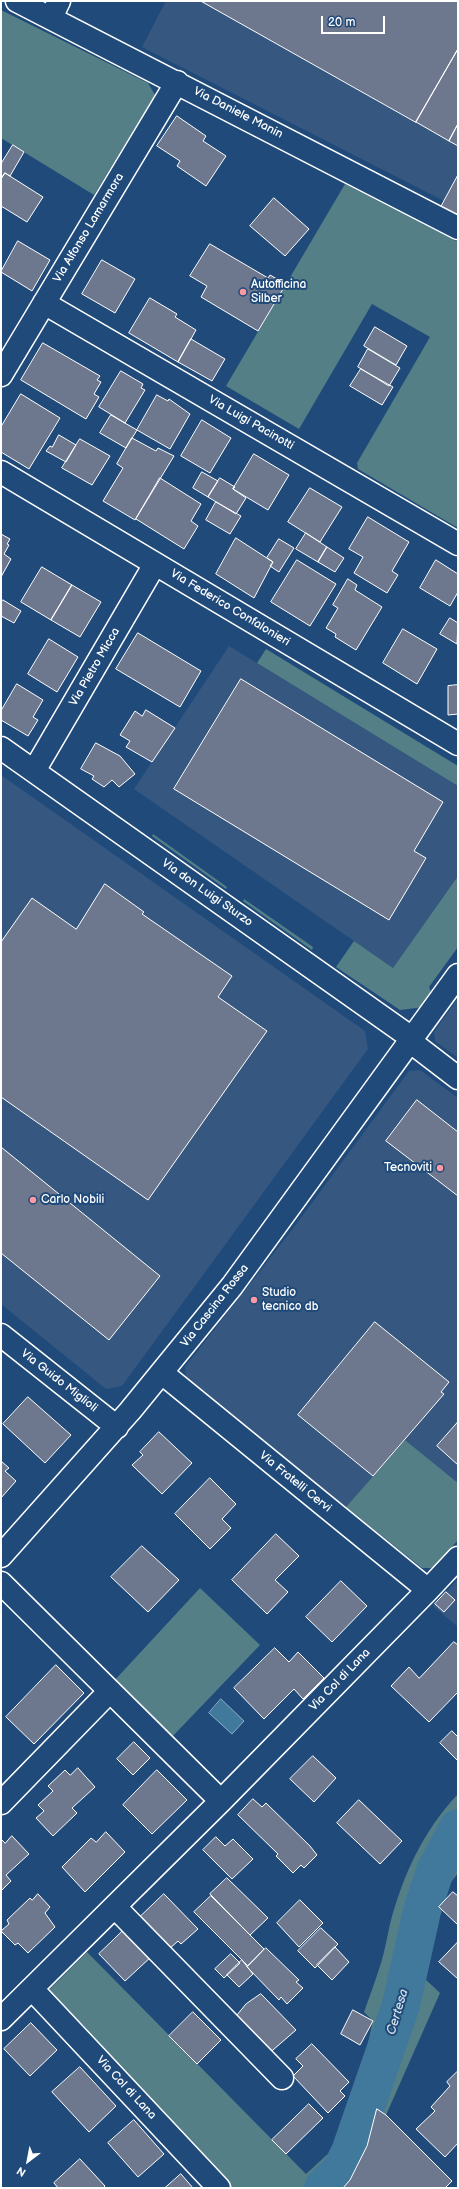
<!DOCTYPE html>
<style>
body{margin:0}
#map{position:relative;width:459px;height:2189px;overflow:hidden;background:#1f4a7a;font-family:"Balsamiq Sans",sans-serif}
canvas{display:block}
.frame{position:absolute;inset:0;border:2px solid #fff;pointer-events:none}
.north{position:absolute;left:8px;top:2141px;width:40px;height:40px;-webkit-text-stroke:3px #1f4a7a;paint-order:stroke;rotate:212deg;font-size:11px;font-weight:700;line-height:16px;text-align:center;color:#fff}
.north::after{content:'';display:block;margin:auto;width:14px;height:18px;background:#fff;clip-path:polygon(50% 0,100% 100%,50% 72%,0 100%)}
.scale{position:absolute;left:321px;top:16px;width:64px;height:18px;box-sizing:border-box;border:2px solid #fff;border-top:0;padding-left:5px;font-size:12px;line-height:14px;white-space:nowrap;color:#fff;-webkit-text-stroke:3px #1f4a7a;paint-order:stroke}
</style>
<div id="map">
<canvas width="459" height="2189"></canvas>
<div class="frame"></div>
<div class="north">N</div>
<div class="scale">20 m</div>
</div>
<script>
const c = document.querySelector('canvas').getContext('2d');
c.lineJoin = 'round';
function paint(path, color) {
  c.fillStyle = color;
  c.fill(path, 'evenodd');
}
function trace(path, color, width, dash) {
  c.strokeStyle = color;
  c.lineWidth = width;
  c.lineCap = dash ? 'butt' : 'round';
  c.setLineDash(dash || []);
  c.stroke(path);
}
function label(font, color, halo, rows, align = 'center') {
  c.font = font + ' "Balsamiq Sans",sans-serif';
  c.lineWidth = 4;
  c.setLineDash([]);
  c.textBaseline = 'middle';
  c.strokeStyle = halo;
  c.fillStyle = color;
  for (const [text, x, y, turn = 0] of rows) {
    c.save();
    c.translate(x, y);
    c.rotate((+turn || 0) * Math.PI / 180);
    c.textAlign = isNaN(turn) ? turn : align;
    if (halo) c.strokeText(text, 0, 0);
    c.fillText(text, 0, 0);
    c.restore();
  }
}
const built = new Path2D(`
 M166,1H458V215L441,207L444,201L142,47Z
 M229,646L458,786V876L393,968L134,789Z
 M1,775L365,1031L368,1049L122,1386L106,1389L1,1304Z
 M458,998V1058L435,1041L434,1032Z
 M420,1070L458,1098V1483L405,1440L346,1507L186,1380L185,1367L295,1226L409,1071Z
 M458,1579V1627L433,1606Z`);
const green = new Path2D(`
 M1,10L148,83L155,95L94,195L1,138Z
 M345,184L458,242V528L358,469L357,463L430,337L372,304L299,429L226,386Z
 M266,649L458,766V786L257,663Z
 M153,834L227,887L226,889L152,836Z
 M458,876V947L429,987L432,994L424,1007L400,1010L336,967L354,941L393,968Z
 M244,899L313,947L312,950L243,901Z
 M405,1440L458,1483V1540L434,1568H422L346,1507Z
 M200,1588L260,1645L171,1738L113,1682Z
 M458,1794V1811L432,1850L413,1891L400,1933L377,2024L359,2083L373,2021L364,2012C370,1995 376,1979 381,1963C385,1950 387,1937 390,1924C403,1875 423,1831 458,1794Z
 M458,1849V1873L448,1886L444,1882Z
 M87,1952L306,2174L344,2139C336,2160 326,2174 308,2188H225L47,1992Z
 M424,1978L440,1993L386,2115L377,2109C369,2137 363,2166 343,2188H337C362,2161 371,2123 384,2090C398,2053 415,2017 424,1978Z`);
const water = new Path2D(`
 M221,1699L244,1721L232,1734L209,1713Z`);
const river = new Path2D(`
 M323,2188L341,2170L350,2152L401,2005L422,1911L435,1871L458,1828`);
const building = new Path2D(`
 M201,1H458V49L416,122Z
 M458,49V124L449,141L416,122Z
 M177,116L206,136L203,141L226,156L206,186L177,166L180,161L157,146Z
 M458,124V146L449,141Z
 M13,145L24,152L10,176L5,173L1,179V164Z
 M5,173L43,197L27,222L1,206V179Z
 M458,175V215L441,207Z
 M274,198L309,229L285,256L250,226Z
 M18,241L50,260L32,291L1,272Z
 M210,244L268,278L270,275L286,284L258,331L201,297L207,286L190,276Z
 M102,260L135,279L115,313L82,294Z
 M150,298L177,314L175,317L196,330L178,362L129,333Z
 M375,327L407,346L396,365L364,346Z
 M191,339L225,359L212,381L178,362Z
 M43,343L100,376L97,380L101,382L94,394L99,397L86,419L21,380Z
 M368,349L400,368L389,386L358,367Z
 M361,369L393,387L382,405L350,386Z
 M121,371L143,384L141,388L145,390L125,423L99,407Z
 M21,394L60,418L29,469L1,452V427Z
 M157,395L168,401L169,399L190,414L170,449L137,430Z
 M111,415L137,430L126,448L100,433Z
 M202,420L231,438L210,473L181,456Z
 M59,435L76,445L66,462L46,451L50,446L52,447Z
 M132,438L156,451L158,448L174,456L135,520L103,501L123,468L117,464Z
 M80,439L110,456L92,485L62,468Z
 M254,454L289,475L268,510L233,489Z
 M202,472L218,481L208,497L193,488Z
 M160,478L201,504L191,521L198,526L184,549L136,519Z
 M220,478L235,487L233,489L246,498L236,514L208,497Z
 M310,488L342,507L320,542L288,522Z
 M216,502L241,516L230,534L206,520Z
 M368,517L409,542L392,571L398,575L387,593L354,573L363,557L349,549Z
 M306,533L327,547L318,562L296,549Z
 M1,534L10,539L7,544L9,545L4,554L11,559L1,577Z
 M236,538L273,562L254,598L216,574Z
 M279,539L294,548L279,572L270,566L273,562L267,558Z
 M327,547L344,558L335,572L318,562Z
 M297,560L336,584L310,626L271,602Z
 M436,560L458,574V592L450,606L420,588Z
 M42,567L72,585L51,620L21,602Z
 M348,579L357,585L355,590L382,607L356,650L335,637L336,634L326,628L338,608L333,605Z
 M72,585L101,602L80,637L51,620Z
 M3,600L21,611L14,623L1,616V603Z
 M450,618L458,623L457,644L440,634Z
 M403,629L437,649L417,684L383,663Z
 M138,633L201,671L180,707L116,669Z
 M49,639L78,657L57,692L28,674Z
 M241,679L443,802L414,851L426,858L389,920L174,789Z
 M17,684L43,700L33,717L38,720L28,736L1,720V711Z
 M458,685V714L448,715V686Z
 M146,710L175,728L152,762L126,747L130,741L120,735L135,711L142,716Z
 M96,743L120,756L135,774L119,787L112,780L104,787L92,779L94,776L81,769Z
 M105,884L144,912L142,914L232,976L218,997L267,1031L148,1200L1,1097V942L32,898L76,929Z
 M417,1100L458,1132V1196L386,1141Z
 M1,1147L160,1276L109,1340L1,1253Z
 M375,1322L449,1382L441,1392L444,1394L373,1476L298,1415Z
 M28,1397L71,1435L45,1463L3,1424Z
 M458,1422V1465L437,1446Z
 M159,1432L192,1463L162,1494L132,1465L143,1455L140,1452Z
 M1,1461L9,1468L5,1471L16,1481L1,1498Z
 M210,1478L236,1504L222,1519L231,1528L210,1549L175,1514Z
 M276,1534L299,1556L275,1580L288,1592L267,1614L232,1580Z
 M142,1546L179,1580L148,1612L111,1577Z
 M341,1581L367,1606L332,1642L306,1617Z
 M446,1592L455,1600L444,1612L435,1604Z
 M454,1642L458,1645V1692L429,1722L391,1686L409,1667L419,1678Z
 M275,1648L289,1662L298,1652L324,1678L303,1699L294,1689L264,1719L234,1688Z
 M56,1665L84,1693L34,1744L6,1717Z
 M452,1731L458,1737V1761L440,1743Z
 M134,1742L150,1758L133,1775L117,1759Z
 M313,1756L336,1778L314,1802L290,1779Z
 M78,1768L95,1787L72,1808L77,1813L53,1836L36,1818L44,1811L38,1805L53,1791L48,1786L65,1770L70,1775Z
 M157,1770L187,1800L152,1834L123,1805Z
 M253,1799L262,1807L266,1803L310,1846L317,1855L304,1868L301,1865L293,1873L276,1856L278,1854L238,1815Z
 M359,1800L402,1841L380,1864L337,1823Z
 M106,1832L125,1852L85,1892L62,1867L91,1838L96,1842Z
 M12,1836L29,1854L6,1875L11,1881L1,1891V1839L5,1843Z
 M216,1837L225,1846L233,1839L253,1859L232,1879L203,1850Z
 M227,1878L268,1918L250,1935L210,1894Z
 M453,1892L458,1896V1925L439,1907Z
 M38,1894L50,1907L45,1913L55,1927L28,1953L18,1943L15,1945L1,1931L9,1924L7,1920L30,1898L32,1900Z
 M164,1894L198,1929L181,1944L178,1941L168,1950L138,1919Z
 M211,1896L264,1949L248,1966L194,1912Z
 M300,1900L323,1923L299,1947L277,1923Z
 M126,1928L152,1956L125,1981L99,1954Z
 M321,1928L338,1944L315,1968L298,1951Z
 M458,1942V1979L439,1962Z
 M335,1947L349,1962L332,1980L317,1965Z
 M266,1948L299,1980L296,1982L303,1988L287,2004L281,1997L279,2000L247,1967Z
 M231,1954L240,1963L224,1978L215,1969Z
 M242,1960L253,1974L239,1987L227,1975Z
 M261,1994L296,2030L266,2056L232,2021L246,2004Z
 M353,2010L373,2021L360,2045L341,2034Z
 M193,2012L221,2040L197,2064L169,2036Z
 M31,2023L57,2050L30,2076L4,2049Z
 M312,2044L349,2082L340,2091L345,2096L328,2113L293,2076L303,2066L296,2059Z
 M80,2067L116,2106L89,2132L52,2092Z
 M458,2071V2143L445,2157L416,2129L435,2111L431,2107L450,2086L447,2082Z
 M309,2104L323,2118L286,2154L272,2140Z
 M377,2109L386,2115L452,2181L445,2188H343L350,2180L367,2146Z
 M134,2120L164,2154L138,2177L108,2143Z
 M80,2159L105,2186L103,2188H58L54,2183Z
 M181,2174L193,2188H165Z`);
const minor = new Path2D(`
 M17,1L458,228
 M51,18L59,1
 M44,303L458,544
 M1,375L177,82
 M1,472L458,744
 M1,748L413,1039
 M34,771L155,564
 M411,1042L458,1078
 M1,1335L117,1427
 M162,1373L428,1590
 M1,1556L130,1411L232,1286L458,975
 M1,1583L221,1801
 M1,1803L110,1691
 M115,1907L282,2078
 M32,1989L219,2188
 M1,2019L221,1801L428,1590L458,1558`);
const markers = [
 [243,292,4,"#ff9aa2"],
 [440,1168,4,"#ff9aa2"],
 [33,1200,4,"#ff9aa2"],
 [254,1300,4,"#ff9aa2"]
];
const streetNames = [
 ["Via Daniele Manin",238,113,27],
 ["Via Alfonso Lamarmora",89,228,-59],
 ["Via Luigi Pacinotti",251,423,30],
 ["Via Federico Confalonieri",230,608,31],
 ["Via Pietro Micca",95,667,-60],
 ["Via don Luigi Sturzo",207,893,35],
 ["Via Cascina Rossa",215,1306,-52],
 ["Via Guido Miglioli",59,1381,38],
 ["Via Fratelli Cervi",295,1482,39],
 ["Via Col di Lana",340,1680,-46],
 ["Via Col di Lana",126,2088,47]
];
const poiNames = [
 ["Autofficina",251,285],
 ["Silber",251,299],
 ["Tecnoviti",432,1168,"right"],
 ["Carlo Nobili",41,1200],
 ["Studio",262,1293],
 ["tecnico db",262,1307]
];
const waterNames = [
 ["Certesa",398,2012,-73]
];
paint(built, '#365880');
paint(green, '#547f87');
paint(water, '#41799c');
trace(water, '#8dafc4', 1);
trace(river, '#41799c', 38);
paint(building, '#6d778d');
trace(building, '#fff', 1);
trace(minor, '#fff', 25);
trace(minor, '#1f4a7a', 22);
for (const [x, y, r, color] of markers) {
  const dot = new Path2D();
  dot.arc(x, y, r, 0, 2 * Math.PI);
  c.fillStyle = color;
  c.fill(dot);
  trace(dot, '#1f4a7a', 1.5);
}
label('12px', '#fff', '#1f4a7a', streetNames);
label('12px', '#fff', '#1f4a7a', poiNames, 'left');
label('italic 13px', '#d0dee6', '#1f4a7a', waterNames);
</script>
